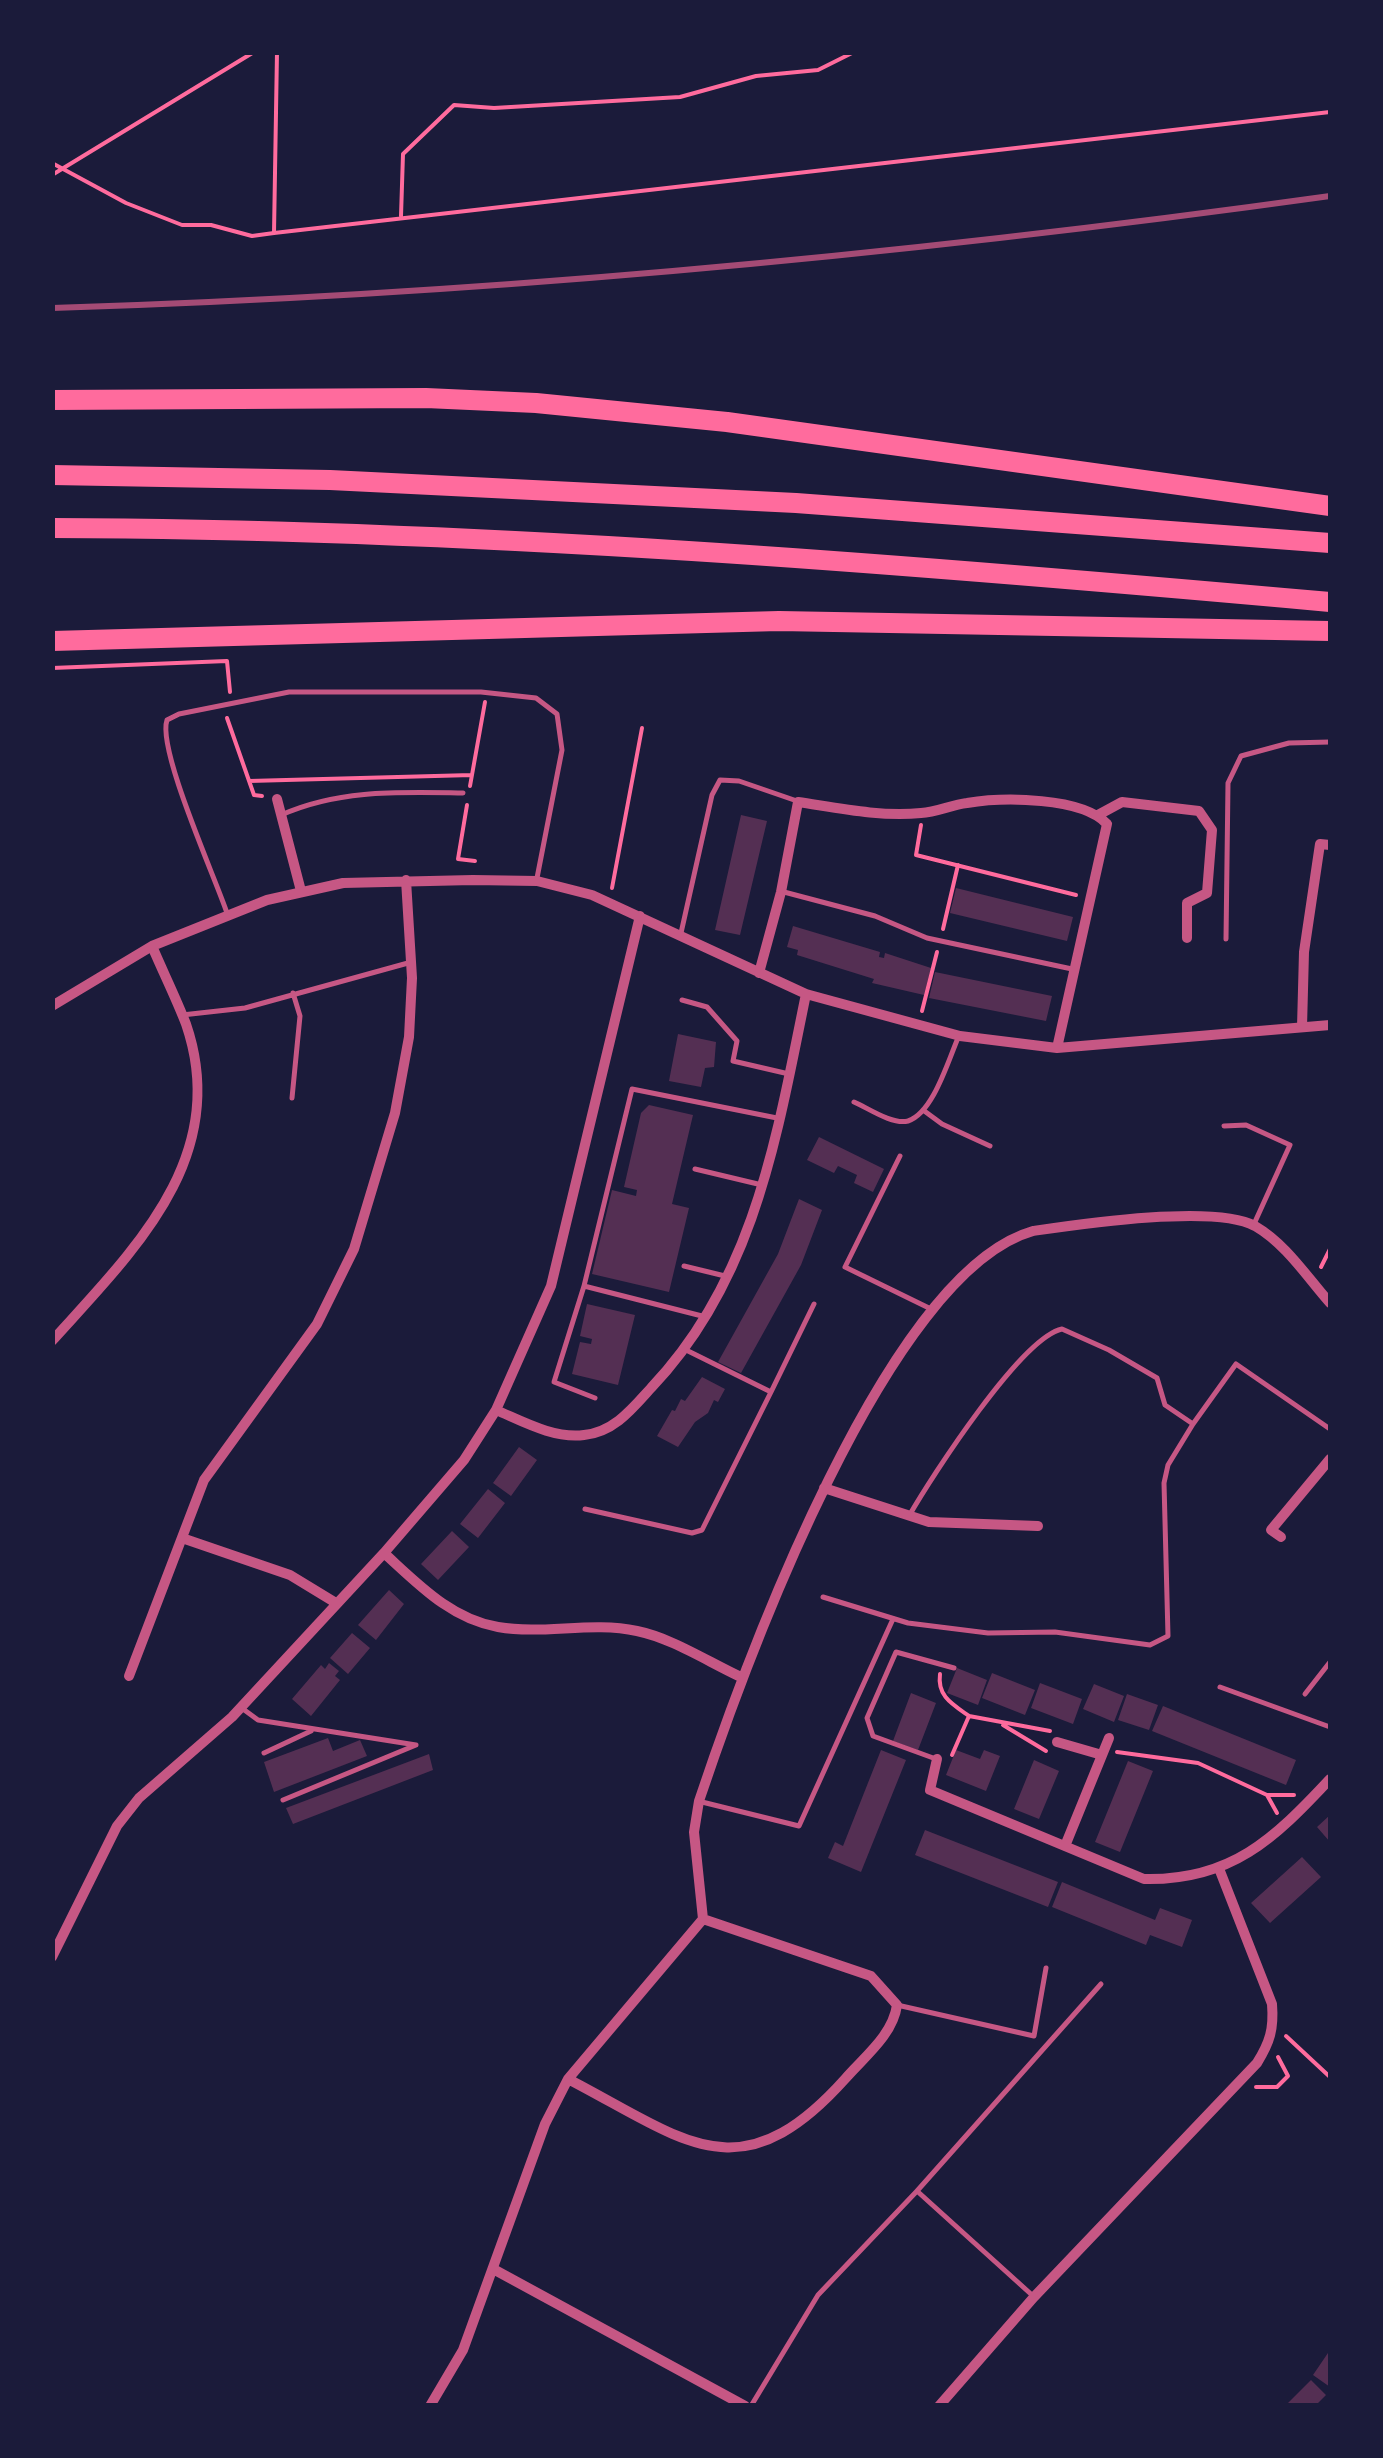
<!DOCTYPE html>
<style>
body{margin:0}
#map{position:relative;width:1383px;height:2458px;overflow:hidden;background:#1b1b3a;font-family:Overpass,sans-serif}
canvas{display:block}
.frame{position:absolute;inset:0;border:55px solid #1b1b3a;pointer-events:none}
</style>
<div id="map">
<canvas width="1383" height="2458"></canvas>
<div class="frame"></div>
</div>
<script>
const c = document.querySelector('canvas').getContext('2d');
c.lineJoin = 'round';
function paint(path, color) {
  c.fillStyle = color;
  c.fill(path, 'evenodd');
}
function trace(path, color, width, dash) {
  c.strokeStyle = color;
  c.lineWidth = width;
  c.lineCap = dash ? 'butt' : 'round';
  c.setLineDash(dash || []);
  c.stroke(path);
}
const building = new Path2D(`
 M741,815L767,821L740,935L715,930Z
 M956,888L1073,917L1067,941L950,913Z
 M793,926L880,952L879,957L884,958L885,953L931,968L924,995L872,983L874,979L797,955L798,950L787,947Z
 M935,972L1052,996L1046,1021L929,998Z
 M678,1034L716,1042L714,1067L705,1068L701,1087L669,1081Z
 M649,1105L693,1115L672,1204L689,1208L669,1292L592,1274L612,1190L636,1196L637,1190L624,1187L641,1113Z
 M819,1137L884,1169L873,1192L854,1183L857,1175L838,1166L834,1173L807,1160Z
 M799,1199L822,1210L801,1265L741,1373L718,1362L778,1254Z
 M587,1304L635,1315L618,1385L572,1374L580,1342L591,1344L592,1339L580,1336Z
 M702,1377L725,1389L718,1402L714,1400L708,1413L695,1422L678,1447L657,1436L672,1410L675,1411L681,1399L685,1401Z
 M519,1447L537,1460L511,1496L493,1483Z
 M488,1489L505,1503L478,1538L460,1524Z
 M452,1531L469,1547L438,1580L421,1564Z
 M389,1590L404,1604L376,1640L358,1625Z
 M352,1633L370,1648L348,1674L330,1658Z
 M329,1663L339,1671L335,1676L340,1680L311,1716L292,1699L321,1665L325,1669Z
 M957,1668L987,1680L978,1705L947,1693Z
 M992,1673L1035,1690L1025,1715L982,1698Z
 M1040,1683L1082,1699L1073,1724L1031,1708Z
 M1094,1684L1124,1696L1114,1722L1083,1709Z
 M911,1693L936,1703L918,1750L893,1741Z
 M1127,1694L1158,1705L1149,1730L1118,1720Z
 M1163,1706L1296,1760L1286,1785L1152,1731Z
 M328,1738L333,1751L360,1740L367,1756L274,1792L264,1762Z
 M881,1750L906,1760L861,1872L828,1858L835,1842L843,1846Z
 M956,1750L980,1759L984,1750L1000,1756L986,1791L946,1775Z
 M429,1754L433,1770L293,1824L286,1808Z
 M1034,1760L1059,1771L1039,1819L1014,1809Z
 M1128,1761L1153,1771L1120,1852L1095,1842Z
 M1330,1815V1842L1317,1827Z
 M925,1830L1058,1882L1048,1907L915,1855Z
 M1302,1857L1321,1877L1270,1923L1251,1903Z
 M1062,1882L1155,1920L1160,1908L1192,1920L1182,1947L1150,1935L1146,1945L1052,1907Z
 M1330,2350V2387L1313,2375Z
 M1311,2380L1326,2395L1315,2406H1285Z`);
const path = new Path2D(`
 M277,52L274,233L1330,112
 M52,163L126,203L182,225H211L252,236L274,233
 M52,175L254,52
 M401,216L403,154L454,105L494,108L680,97L756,76L818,70L854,52
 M52,668L227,661L230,692
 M227,718L254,795L262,796
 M249,781L472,775
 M470,786L485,702
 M467,805L458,859L475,861
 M921,825L916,855L1076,895
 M612,888L642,728
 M943,929L958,865
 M922,1011L937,952
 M1321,1267L1330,1249
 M940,1674C937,1696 952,1704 969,1716
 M1003,1725L1046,1751
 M1117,1752L1198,1763L1267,1795H1294
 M952,1755L969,1716L1050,1731
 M1267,1795L1277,1813
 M1286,2036L1330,2077
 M1256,2087H1277L1288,2076L1278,2057`);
const service = new Path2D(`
 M281,815C339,789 400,792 463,793
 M784,892L875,916L927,938L1072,969
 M227,913C215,877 157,749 167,720L179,714L289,692H481L536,698L557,714L562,750L537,878
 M681,933L712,795L720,780L739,781L797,801
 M1226,939L1228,783L1241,756L1289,743L1330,742
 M682,1000L707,1007L737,1041L733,1061L789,1074
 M182,1015L245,1008L408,963
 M292,1098L300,1016L293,993
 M854,1102C868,1108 892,1125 908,1121C933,1113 948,1061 958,1038
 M923,1110L942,1124L990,1146
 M1224,1126L1246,1125L1290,1145L1254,1224
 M900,1156L845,1267L931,1309
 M695,1169L762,1185
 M684,1266L725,1276
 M584,1286L554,1382L595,1398
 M702,1316L584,1286L632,1089L777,1118
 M684,1349L771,1392L814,1304
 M585,1509L692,1533L702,1530L771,1392
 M909,1516C932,1476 1021,1338 1062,1329L1109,1350L1157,1378L1165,1405L1193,1424L1236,1364L1330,1429
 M823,1597L908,1623L988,1633L1055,1632L1150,1645L1168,1636L1164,1483L1168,1465L1193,1424
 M1220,1687L1330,1727
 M1305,1694L1330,1662
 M243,1709L258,1720L416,1745L283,1800
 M264,1753L311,1731
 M936,1759L873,1736L867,1718L896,1652L954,1668
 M702,1802L799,1826L893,1619
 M897,2005L1034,2036L1046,1968
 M1032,2295L917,2191L1101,1984
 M751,2406L818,2295L917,2191`);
const minor = new Path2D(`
 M277,799L301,891
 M1098,815L1122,802L1199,811L1212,830L1207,893L1187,903V938
 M759,973L781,892L798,802C838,808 880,817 921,813C937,812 951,805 967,803C1004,797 1082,797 1107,824L1057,1048
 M52,1006L152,946L267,900L343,883L473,880L537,881L592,895L806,994L960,1036L1057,1048L1330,1025
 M1302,1027L1304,952L1320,844L1330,845
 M52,1341C132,1252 232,1158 186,1024C176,998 163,972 152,946
 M496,1410C522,1421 554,1439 584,1435C614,1432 632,1409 651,1388C755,1279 777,1135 806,994
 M824,1488L929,1522L1038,1526
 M1281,1537L1271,1530L1330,1459
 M182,1538L290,1575L336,1603
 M384,1553C418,1584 451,1619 498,1627C544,1635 591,1621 637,1631C672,1638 710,1663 743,1678
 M129,1676L204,1480L317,1324L354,1249L395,1113L409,1037L412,978L406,880
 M1057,1742L1102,1755
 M937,1759L930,1790L1144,1879C1231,1881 1274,1839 1330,1779
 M1065,1846L1109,1738
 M703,1919L694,1832L699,1801C745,1664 887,1272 1033,1231C1081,1224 1215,1204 1255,1226C1286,1244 1307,1277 1330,1303
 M52,1957L117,1826L139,1798L232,1717L384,1553L464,1460L496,1410L551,1286L640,916
 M568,2079C684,2139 739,2197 845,2079C864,2057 893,2035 897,2005L871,1976L703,1919
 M495,2270L745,2406
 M430,2406L463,2350L545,2124L568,2079L703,1919
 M939,2406L1034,2297L1257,2063C1270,2042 1274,2029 1272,2004L1220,1871`);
const motorway = new Path2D(`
 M52,400L426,398L536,403L727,422L1330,506
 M52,475L330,480L796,503L1330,543
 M52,528C479,529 906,564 1330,602
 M52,641L779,621L1330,631`);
const rail = new Path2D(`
 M52,308C481,295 907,255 1330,196`);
paint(building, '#542f53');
trace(path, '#ff6b9d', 4);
trace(service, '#c65784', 5);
trace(minor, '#c65784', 10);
trace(motorway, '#ff6b9d', 20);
trace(rail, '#a44b75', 6);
</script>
